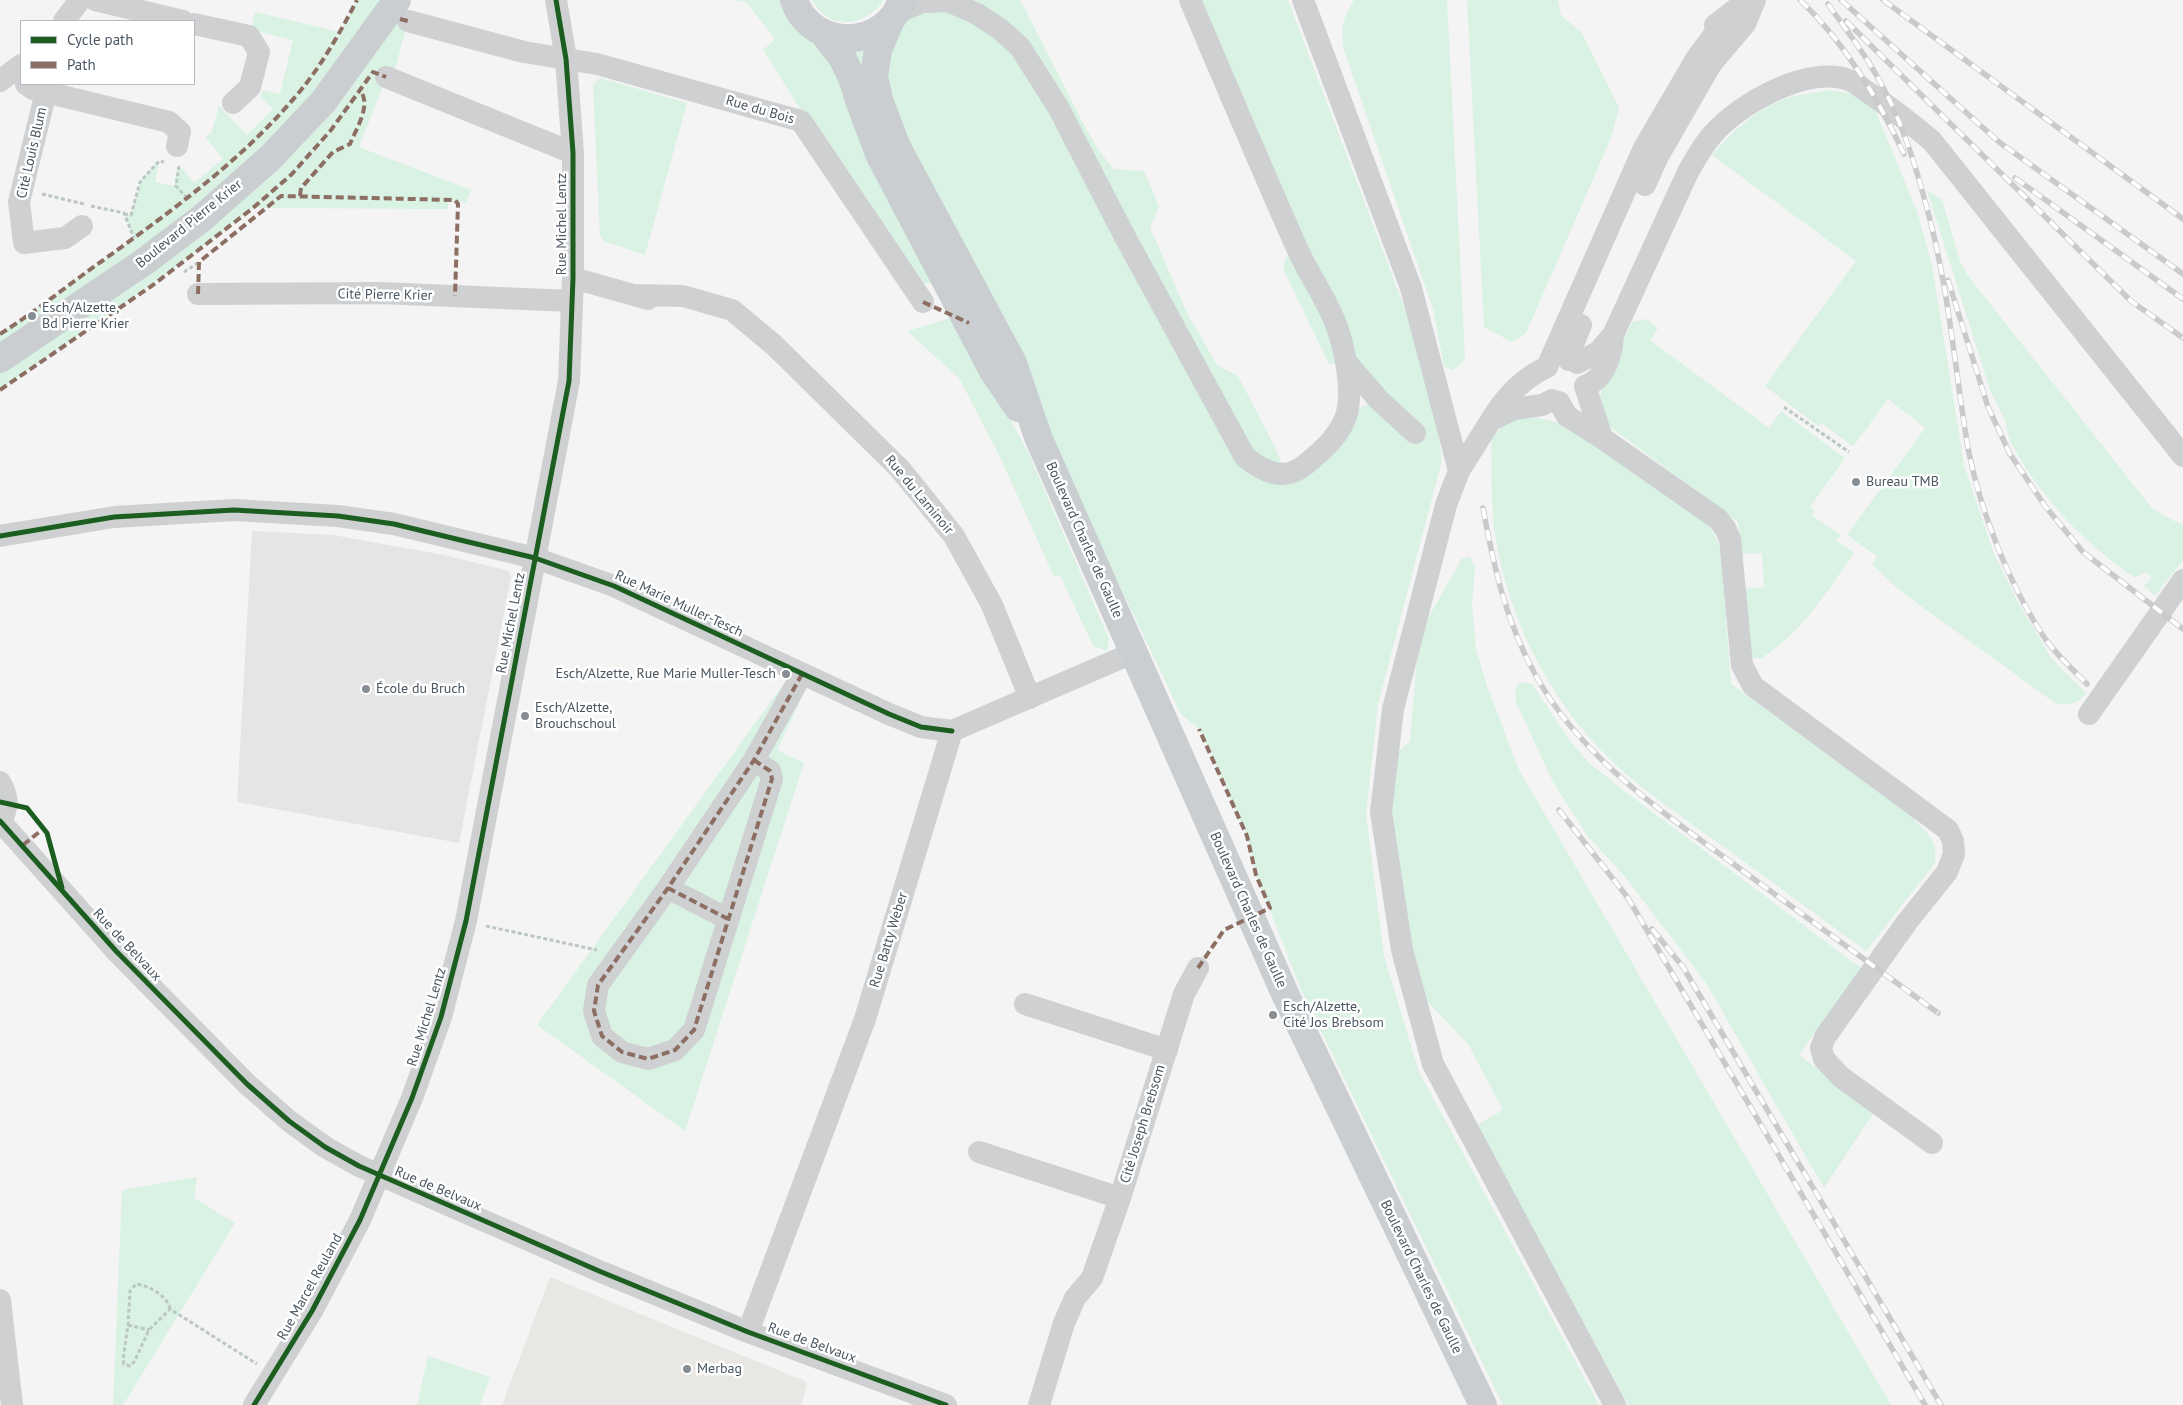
<!DOCTYPE html>
<meta charset="utf-8">
<style>
body{margin:0}
#map{position:relative;width:2183px;height:1405px;overflow:hidden;background:#f4f4f4;font-family:"PT Sans",sans-serif}
canvas{display:block}
.legend{position:absolute;left:20px;top:20px;width:175px;height:65px;box-sizing:border-box;background:#fff;border:1px solid #b7bbc0;margin:0;padding:6px 9px;list-style:none;font-size:15px;color:#4a5661}
.legend li{display:flex;align-items:center;gap:10px;height:25px}
.legend b{width:25px;border:1px solid #b7bbc0}
</style>
<div id="map">
<canvas width="2183" height="1405"></canvas>
<ul class="legend">
<li><b style="height:6px;background:#1b5e20"></b>Cycle path</li>
<li><b style="height:6px;background:#8d6e63"></b>Path</li>
</ul>
</div>
<script>
const c = document.querySelector('canvas').getContext('2d');
c.lineJoin = 'round';
function paint(path, color) {
  c.fillStyle = color;
  c.fill(path, 'evenodd');
}
function trace(path, color, width, dash) {
  c.strokeStyle = color;
  c.lineWidth = width;
  c.lineCap = dash ? 'butt' : 'round';
  c.setLineDash(dash || []);
  c.stroke(path);
}
function label(font, color, halo, rows, align = 'center') {
  c.font = font + ' "PT Sans",sans-serif';
  c.lineWidth = 5;
  c.setLineDash([]);
  c.textBaseline = 'middle';
  c.strokeStyle = halo;
  c.fillStyle = color;
  for (const [text, x, y, turn = 0] of rows) {
    c.save();
    c.translate(x, y);
    c.rotate((+turn || 0) * Math.PI / 180);
    c.textAlign = isNaN(turn) ? turn : align;
    if (halo) c.strokeText(text, 0, 0);
    c.fillText(text, 0, 0);
    c.restore();
  }
}
const commercial = new Path2D(`
 M550,1277L807,1382L802,1405H502Z`);
const education = new Path2D(`
 M252,531L333,535L444,555L509,571L511,577L459,843L237,802Z`);
const green = new Path2D(`
 M357,0H397L408,21L392,80L386,78L359,147L471,190L466,203L448,199V209L253,208L179,265L0,390V334L134,238L124,213L131,215L140,182L159,161L155,182L174,186L177,169L182,168L194,183L223,159L206,138L207,134H211L219,106L247,135L273,109L260,96L263,90L280,94L293,40L251,30L255,12L340,32Z
 M734,0H794L842,39L902,0H1019L1026,11L1082,121L1096,146L1113,169L1144,171L1159,207L1150,227L1187,313L1217,365L1238,376L1276,449L1281,462L1279,475L1347,413L1378,400L1346,362L1329,364L1283,269L1286,258L1297,248L1190,0H1288L1403,304L1430,382L1442,460L1378,704L1366,814L1384,956L1419,1072L1599,1405H1503L1302,992L1256,875L1247,836L1199,729L1181,714L1013,363L938,285L909,281L763,50L775,39L746,2Z
 M812,0H884C865,27 829,32 812,0Z
 M1354,0H1447L1465,357L1461,364L1453,370L1444,366L1433,309L1344,50C1340,27 1343,19 1354,0Z
 M1467,0H1558L1561,15L1582,33L1619,108L1611,138L1526,333L1512,342L1484,327Z
 M600,78L687,103L645,255L604,241L600,236L593,85Z
 M1830,90L1852,94L1876,112L1917,211L1932,265L1964,465L1994,554L2019,604L2052,659L2086,693C2077,705 2069,705 2055,703L1899,590L1872,564L1877,556L1847,535L1925,428L1888,399L1853,447L1822,423L1818,426L1765,386L1856,261L1712,155C1733,132 1754,110 1785,99C1799,94 1815,93 1830,90Z
 M1927,190L1942,200L1960,261L1968,276L2152,508L2174,521L2183,524V560L2155,596L2144,586L2152,578L2145,572L2135,578C2085,544 2040,497 2011,443C2008,436 2007,428 2005,421C2001,410 1995,400 1990,390Z
 M954,317L1028,452L1109,639L1107,651L1093,646L1060,575L1054,577L1001,459L959,378L907,331Z
 M1647,319L1658,328L1650,340L1769,428L1781,411L1845,458L1810,507L1815,511L1811,515L1841,535L1836,540L1854,553C1825,594 1803,632 1760,659L1750,657L1745,589L1764,587L1762,553L1741,554L1739,527L1737,521L1609,426L1600,398L1602,388L1632,322Z
 M1528,416L1560,423L1572,430L1707,524L1714,534L1721,550L1731,684L1913,817L1915,821C1929,833 1938,843 1935,863L1866,951C1817,915 1768,879 1720,844C1688,821 1655,799 1626,774C1560,717 1515,636 1498,551C1490,515 1492,476 1491,438L1506,423Z
 M1470,557L1475,568L1472,604L1476,649L1488,689L1519,770L1891,1405H1628L1477,1125L1503,1110L1468,1044L1427,1001L1410,948L1389,825L1397,752L1410,742L1416,668L1422,629L1462,558Z
 M1523,682L1532,684L1568,738L1588,762L1623,790L1861,968L1799,1055L1875,1111L1824,1188L1706,983L1626,878L1587,835L1553,782L1516,702L1515,692L1517,685Z
 M782,686L803,695L777,750L804,763L685,1131L537,1025Z
 M197,1177L194,1198L235,1223L123,1405H113L122,1190Z
 M428,1356L490,1377L480,1405H417Z`);
const path = new Path2D(`
 M179,166L176,186L187,198
 M42,194L84,204
 M91,206L124,213L134,238
 M124,214L131,215L140,182L159,161L164,162
 M184,272L199,262
 M1784,407L1849,452
 M486,926L597,950
 M170,1309C168,1296 148,1285 136,1284L130,1291L128,1325L123,1360L124,1364L130,1366L134,1362L149,1330L170,1309L257,1364
 M128,1325L149,1330`);
const minor = new Path2D(`
 M95,0L183,21
 M1303,0L1411,288L1459,471
 M896,13L922,2L948,1L977,14L1000,29L1020,47L1058,107L1124,235L1245,457C1264,472 1284,482 1305,465C1322,451 1341,435 1347,413C1353,389 1345,350 1337,327C1327,299 1308,274 1296,246C1260,165 1225,82 1190,0
 M64,21L80,0
 M408,21L524,52L597,64L801,121L923,302
 M194,24L249,36L259,52L250,87L233,103
 M1715,25L1748,0
 M386,77L573,153
 M0,81L21,65
 M26,84L33,89L169,122L180,132L177,146
 M46,92L19,202L24,243L65,238L82,226
 M1645,185L1657,158L1711,64L1745,24L1755,0
 M573,278L648,299
 M198,294L379,293L572,301
 M634,295L683,296L732,310L774,345L900,469L954,536L992,605L1030,698
 M1613,335L1688,172C1696,158 1703,145 1713,134C1740,103 1808,65 1849,80C1856,83 1863,89 1869,93C1891,108 1912,124 1932,141L2183,456
 M1569,360L1571,349L1581,325
 M1346,362L1379,400L1415,433
 M1552,400L1542,405L1514,409L1491,420C1505,397 1523,378 1547,367L1644,148L1696,59L1727,17
 M1559,402L1567,416L1602,438L1585,386C1605,380 1612,354 1613,335L1598,352L1577,363
 M1491,420L1459,471L1446,505L1393,709L1381,812L1402,950L1433,1064L1615,1405
 M1602,438L1718,519L1725,528L1730,539L1742,665L1753,686L1948,830L1953,841L1954,854L1947,872L1907,922L1825,1037L1821,1048L1824,1059L1841,1077L1932,1143
 M0,536L114,517L234,510L338,516L394,524L535,558L614,586L889,714L921,727L952,731
 M2089,714L2183,580
 M754,760L770,771L772,779L694,1030L675,1050L648,1059L622,1052L602,1036L594,1011L598,985L668,888L754,760L802,674
 M0,782C8,796 9,807 1,821
 M0,821L116,951L247,1084L289,1121L325,1147L359,1166L599,1271L748,1332L946,1405
 M668,888L728,919
 M1025,1004L1167,1050
 M979,1152L1120,1198
 M0,1300L12,1405
 M748,1332L865,1019L952,731L1135,652
 M254,1405L312,1311L360,1220L412,1098L441,1017L466,921L569,381L573,278V153L566,59L556,0
 M1039,1405L1064,1323L1075,1298L1092,1278L1120,1198L1184,994L1198,968`);
const major = new Path2D(`
 M794,0C808,42 864,52 893,17C897,12 899,6 902,0
 M891,19L878,50L874,76L879,100L897,147L1013,363L1038,437L1286,996L1483,1405
 M824,34L842,57L852,78L861,106L880,156L993,371L1018,408
 M0,359L144,262L202,218L270,158L323,102L397,0`);
const rail = new Path2D(`
 M1800,0C1846,44 1877,97 1904,154
 M1841,0L1999,142L2183,274
 M1883,0L2183,219
 M1828,4C1842,24 1858,45 1871,66C1902,116 1919,175 1933,232C1950,303 1956,377 1968,448C1980,511 2010,587 2046,640C2058,656 2073,670 2087,684
 M1846,21L2131,301L2183,338
 M2015,178L2183,299
 M1948,280L1988,407L2010,454L2045,506L2083,552L2183,629
 M1483,508C1494,568 1506,622 1536,676C1584,762 1666,814 1743,871C1808,918 1873,966 1938,1013
 M1559,810L1628,898L1925,1405
 M1652,929L1683,967L1941,1405`);
const quiet = new Path2D(`
 M400,19L408,21
 M300,196L301,188L333,152L350,144C356,129 372,105 360,90
 M198,294L199,262L281,196L455,200L458,204L455,296
 M923,302L969,323
 M0,334C35,312 68,285 102,261C173,210 245,158 301,90C323,63 341,31 357,0
 M0,390L153,285L253,208L292,174L331,130L373,72L386,77
 M754,760L770,771L772,779L694,1030L675,1050L648,1059L622,1052L602,1036L594,1011L598,985L668,888L754,760L802,674
 M23,845L43,829
 M668,888L728,919
 M1198,968L1224,930L1270,908L1256,875L1247,836L1199,729`);
const cycleway = new Path2D(`
 M0,536L114,517L234,510L338,516L394,524L535,558L614,586L889,714L921,727L952,731
 M0,802L27,808L47,833L62,888
 M0,821L116,951L247,1084L289,1121L325,1147L359,1166L599,1271L748,1332L946,1405
 M254,1405L312,1311L360,1220L412,1098L441,1017L466,921L569,381L573,278V153L566,59L556,0`);
const markers = [
 [32,316,5,"#868d94"],
 [1856,482,5,"#868d94"],
 [786,674,5,"#868d94"],
 [366,689,5,"#868d94"],
 [525,716,5,"#868d94"],
 [1273,1015,5,"#868d94"],
 [687,1369,5,"#868d94"]
];
const streetNames = [
 ["Rue du Bois",760,110,16],
 ["Cité Louis Blum",32,153,-77],
 ["Boulevard Pierre Krier",189,224,-39],
 ["Rue Michel Lentz",562,224,-90],
 ["Cité Pierre Krier",385,295,1],
 ["Rue du Laminoir",919,495,50],
 ["Boulevard Charles de Gaulle",1084,540,66],
 ["Rue Marie Muller-Tesch",679,604,25],
 ["Rue Michel Lentz",511,623,-79],
 ["Boulevard Charles de Gaulle",1248,910,66],
 ["Rue Batty Weber",889,940,-73],
 ["Rue de Belvaux",127,945,47],
 ["Rue Michel Lentz",427,1017,-73],
 ["Cité Joseph Brebsom",1143,1124,-73],
 ["Rue de Belvaux",438,1189,23],
 ["Boulevard Charles de Gaulle",1421,1277,64],
 ["Rue Marcel Reuland",310,1287,-61],
 ["Rue de Belvaux",812,1343,20]
];
const poiNames = [
 ["Esch/Alzette,",42,308],
 ["Bd Pierre Krier",42,324],
 ["Bureau TMB",1866,482],
 ["Esch/Alzette, Rue Marie Muller-Tesch",776,674,"right"],
 ["École du Bruch",376,689],
 ["Esch/Alzette,",535,708],
 ["Brouchschoul",535,724],
 ["Esch/Alzette,",1283,1007],
 ["Cité Jos Brebsom",1283,1023],
 ["Merbag",697,1369]
];
paint(commercial, '#e8e7e3');
paint(education, '#e6e5e6');
paint(green, '#d9f2e3');
trace(path, '#bcc7c4', 3, [4, 2.5]);
trace(minor, '#ced0d2', 22);
trace(major, '#caced1', 28);
trace(rail, '#c9cacc', 5.5);
trace(rail, '#fff', 4, [11]);
trace(quiet, '#8d6e63', 4, [8, 4]);
trace(cycleway, '#1b5e20', 5);
for (const [x, y, r, color] of markers) {
  const dot = new Path2D();
  dot.arc(x, y, r, 0, 2 * Math.PI);
  c.fillStyle = color;
  c.fill(dot);
  trace(dot, '#fff', 2);
}
label('14px', '#4a5661', '#fff', streetNames);
label('14px', '#4a5661', '#fff', poiNames, 'left');
</script>
